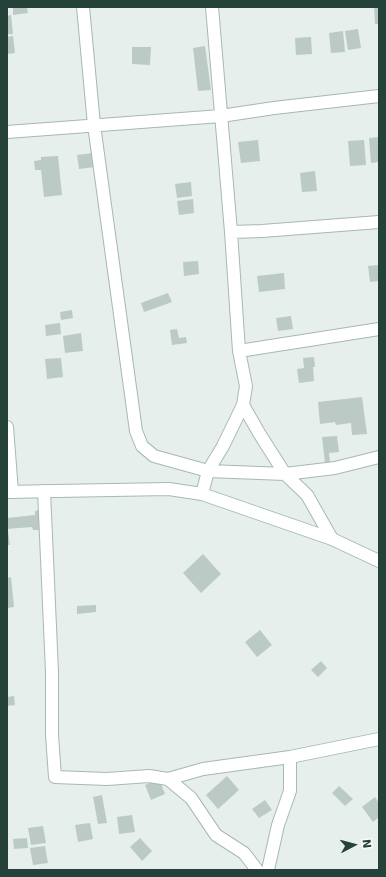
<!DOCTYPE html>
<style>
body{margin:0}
#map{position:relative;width:386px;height:877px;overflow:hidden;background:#e6efeb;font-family:"DejaVu Sans",sans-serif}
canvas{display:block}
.frame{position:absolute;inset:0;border:8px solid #24423a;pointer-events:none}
.north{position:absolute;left:334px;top:825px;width:40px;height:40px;-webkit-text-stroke:3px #f7fbf9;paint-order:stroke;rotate:84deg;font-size:11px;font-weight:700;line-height:16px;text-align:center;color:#24423a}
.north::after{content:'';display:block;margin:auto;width:14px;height:18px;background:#24423a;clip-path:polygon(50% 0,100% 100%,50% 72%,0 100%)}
</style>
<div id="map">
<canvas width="386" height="877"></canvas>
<div class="frame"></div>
<div class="north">N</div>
</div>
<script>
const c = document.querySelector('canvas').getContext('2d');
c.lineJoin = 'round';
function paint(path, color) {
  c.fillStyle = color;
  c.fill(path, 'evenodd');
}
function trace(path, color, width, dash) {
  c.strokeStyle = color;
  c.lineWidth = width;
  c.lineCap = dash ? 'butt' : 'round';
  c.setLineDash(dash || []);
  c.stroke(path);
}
const building = new Path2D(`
 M13,7H27L28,13L13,15Z
 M374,7H379V24H375Z
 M11,15L13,34H7V16Z
 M358,29L361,48L348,50L345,31Z
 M343,31L345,52L331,53L329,33Z
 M13,36L15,53L7,54V37Z
 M311,37L312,54L296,55L295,38Z
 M205,46L211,90L198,91L193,48Z
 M132,47H151L150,65L132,64Z
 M379,137V162L371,163L369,138Z
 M258,140L260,161L241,163L238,142Z
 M364,140L366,165L350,166L348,141Z
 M93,153L95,167L79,169L77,155Z
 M58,156L62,195L44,197L41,170H35L34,161L41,160V157Z
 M315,171L317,191L302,192L300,173Z
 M191,182L192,196L177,198L175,184Z
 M193,199L194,213L179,215L177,201Z
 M198,261L199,274L184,276L183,262Z
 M379,265V281L370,282L368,266Z
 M284,273L285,289L259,292L257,276Z
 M168,293L172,302L144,312L141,303Z
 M72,310L73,318L61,320L60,312Z
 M291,316L293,329L278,331L276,318Z
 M60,323L61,334L46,336L45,325Z
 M177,329L179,338L186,337L187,343L172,345L170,330Z
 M81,333L83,351L65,353L63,336Z
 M314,357L315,367H313L314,381L299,383L297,369L304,368L303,358Z
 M61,358L63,377L47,379L45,359Z
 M362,397L367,434L352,435L351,423L336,425L335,422L320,424L318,402Z
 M337,436L339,452L329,453L330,462L325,463L322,437Z
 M39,510L40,530H33L32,527L7,529V518L35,515V511Z
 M7,531H8L10,545H7Z
 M203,554L221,574L201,593L183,573Z
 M11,577L14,607L7,608V578Z
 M96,605V612L77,614V606Z
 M260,630L272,645L257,657L245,642Z
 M321,661L327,668L318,677L311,670Z
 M14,696L15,705L7,706V697Z
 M227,776L239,790L218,809L206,795Z
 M159,779L165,794L151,800L145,785Z
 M339,786L353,799L345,806L332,793Z
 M102,795L107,823L98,824L93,797Z
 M375,797L379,803V817L373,822L362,807Z
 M265,800L272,810L259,818L252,809Z
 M132,815L135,832L119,834L117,817Z
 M90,823L93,839L78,842L75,825Z
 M43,826L46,843L31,845L28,828Z
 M27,838L28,848L14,849L13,839Z
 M140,838L152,851L142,861L130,847Z
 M45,846L48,863L33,865L30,848Z`);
const minor = new Path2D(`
 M83,7L94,125L136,431L142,446L154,456L208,471L285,474L335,468L379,457
 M212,7L231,232
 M7,132L221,116L274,108L379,96
 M239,351L379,329
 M243,405L259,433L285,474L307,495L332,539
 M7,427L12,492
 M44,491L52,672V735L55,777L107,779L149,776L168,779L191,798L216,835L244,853L257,870
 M202,494L208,471L223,446L243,405L246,386L239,351L231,232L262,231L379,222
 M168,779L203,769L290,757L379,739
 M268,870L278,825L290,791V757`);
const secondary = new Path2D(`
 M7,492L55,491L169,489L202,494L332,539L379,561`);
paint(building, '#bbcac4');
trace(minor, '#a8b8b2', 14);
trace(secondary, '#a4bbb3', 14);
trace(minor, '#fff', 12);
trace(secondary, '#fff', 12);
</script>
